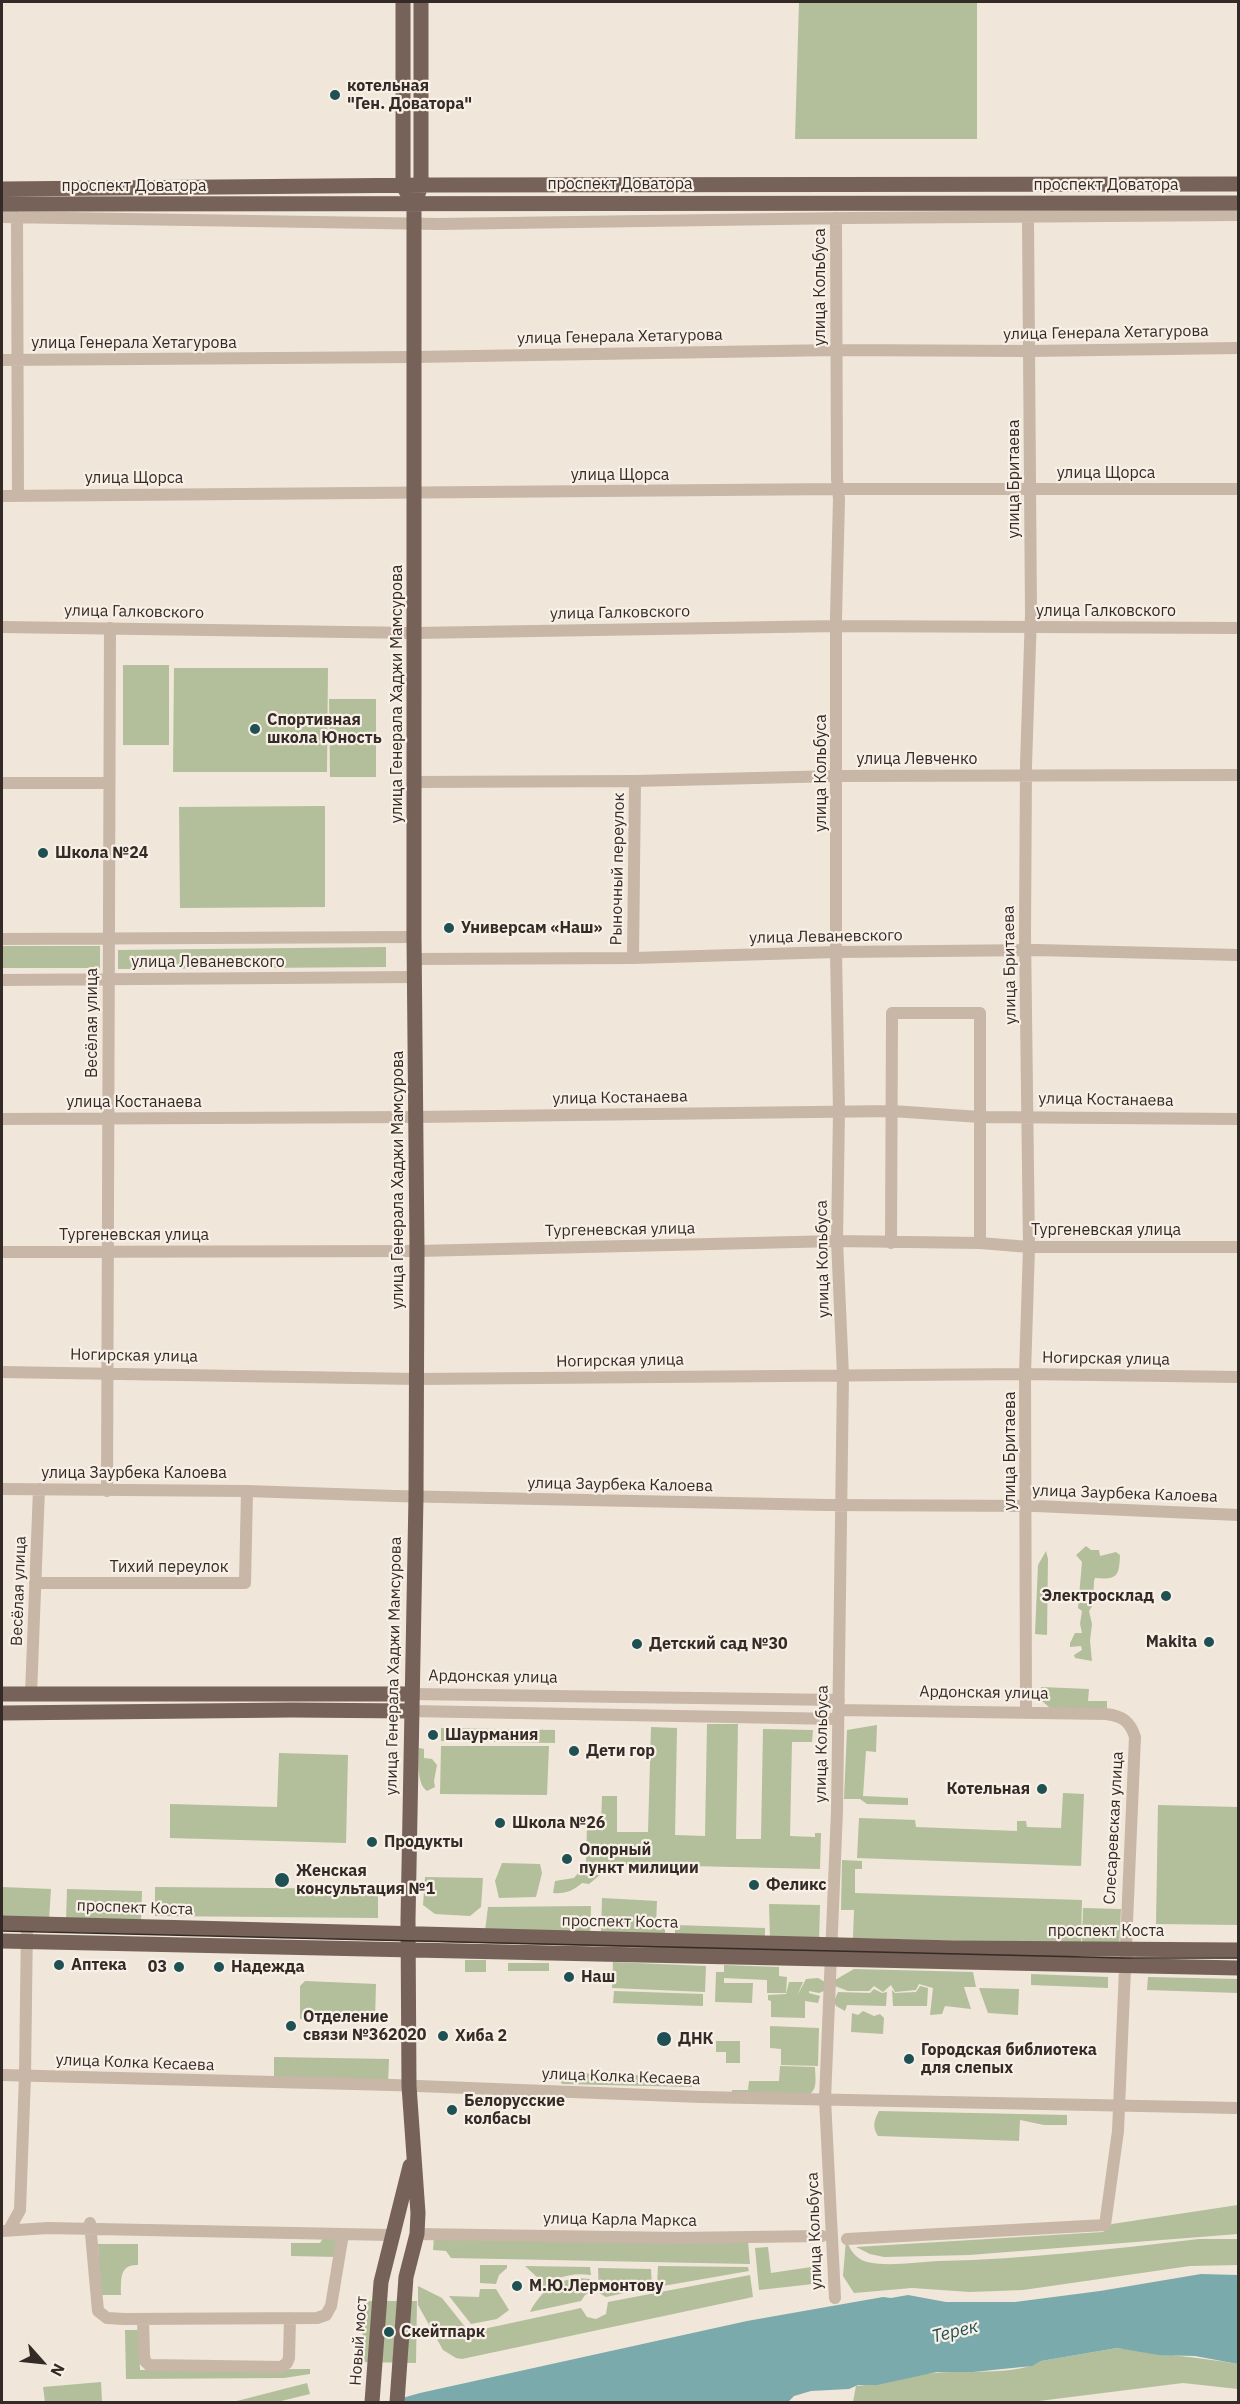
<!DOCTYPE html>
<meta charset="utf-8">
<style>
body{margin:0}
#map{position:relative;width:1240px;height:2404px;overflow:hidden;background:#f0e6da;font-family:"IBM Plex Sans",sans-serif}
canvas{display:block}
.frame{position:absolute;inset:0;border:3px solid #342b27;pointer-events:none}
.north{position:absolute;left:12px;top:2332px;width:60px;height:60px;-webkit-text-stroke:4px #f8f0e6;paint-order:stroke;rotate:117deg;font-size:16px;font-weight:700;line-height:24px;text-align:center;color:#342b27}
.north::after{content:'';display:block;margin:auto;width:21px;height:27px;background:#342b27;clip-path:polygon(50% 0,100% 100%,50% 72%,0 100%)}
</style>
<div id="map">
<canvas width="1240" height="2404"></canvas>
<div class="frame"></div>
<div class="north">N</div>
</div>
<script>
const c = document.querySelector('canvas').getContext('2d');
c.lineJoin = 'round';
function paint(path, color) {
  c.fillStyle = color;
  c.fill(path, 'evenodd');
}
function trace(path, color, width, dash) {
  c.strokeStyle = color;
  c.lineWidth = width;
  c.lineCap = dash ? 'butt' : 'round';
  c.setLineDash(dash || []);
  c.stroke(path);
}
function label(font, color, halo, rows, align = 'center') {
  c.font = font + ' "IBM Plex Sans",sans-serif';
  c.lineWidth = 4.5;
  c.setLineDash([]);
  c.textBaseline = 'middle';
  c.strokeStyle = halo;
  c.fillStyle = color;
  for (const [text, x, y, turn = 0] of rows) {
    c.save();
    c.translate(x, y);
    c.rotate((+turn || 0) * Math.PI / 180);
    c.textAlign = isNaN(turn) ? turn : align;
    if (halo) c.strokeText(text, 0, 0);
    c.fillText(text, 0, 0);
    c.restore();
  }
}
const green = new Path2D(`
 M799,2H977V139H795Z
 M123,665H169V745H123Z
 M174,668H328L327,772H173Z
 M329,699H376V777H330Z
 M325,806V907L180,908L179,807Z
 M2,946H100V968H2Z
 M386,947V967L118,969V950Z
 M1086,1546L1091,1550H1099L1100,1556L1116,1552L1120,1555C1119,1576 1118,1580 1095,1578L1094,1581L1093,1605L1089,1611L1092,1624L1090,1641L1092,1661L1075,1658L1074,1655L1082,1650L1081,1646L1070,1647V1643L1075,1633H1082L1080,1624L1082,1611L1078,1608L1082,1562L1076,1555Z
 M1046,1551L1048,1559L1047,1635L1035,1634L1038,1565Z
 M1041,1687L1089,1689L1088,1701H1107V1712L1050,1708L1042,1701Z
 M707,1724H738L736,1839H761L763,1729L813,1730L812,1742H792L790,1836L815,1837V1833H821L820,1869L603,1864L600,1875L589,1884L582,1883C573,1891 565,1894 553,1893L555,1881L574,1878L586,1864L587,1824H601L602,1796H617V1832H648L651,1727L677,1728L675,1835L705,1836Z
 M877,1725L876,1752L866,1751L863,1796L908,1798V1805L867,1804L860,1799H844L847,1730Z
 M441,1728L555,1730V1743L441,1741Z
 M441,1746H549L547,1795L440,1794Z
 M419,1748L424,1749V1758L432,1759L437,1765L434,1781L435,1787L427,1791C416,1783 419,1761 419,1748Z
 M279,1753L348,1755L346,1843L170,1838V1804L277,1807Z
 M1063,1793L1084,1794L1081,1866L857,1858L859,1818L915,1820L916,1827L1017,1831V1821H1026L1027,1827L1061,1828Z
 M1158,1805L1238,1807V1925L1156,1924Z
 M842,1860L862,1861V1869H855V1893L1082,1900L1081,1944L853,1938L854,1910H841Z
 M502,1863L540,1864L542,1873L536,1897L499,1898L495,1881Z
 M425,1877L483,1878L481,1907L470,1916L435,1914L423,1905Z
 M2,1887L51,1889L49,1920L2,1918Z
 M155,1887L378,1889V1918L155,1916Z
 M67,1889L142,1891L141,1923L66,1921Z
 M602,1898L657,1901L656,1925H665V1937L601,1935Z
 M769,1904L820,1905L819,1941H770Z
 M591,1906L590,1935L485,1931L488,1907Z
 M1083,1908L1121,1909L1119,1949L1082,1947Z
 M675,1925L765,1928V1939L675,1938Z
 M465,1960H486V1972H465Z
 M613,1962L706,1966L705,1992L612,1988Z
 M508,1963H549V1971H508Z
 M724,1965L779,1967V1976L787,1977L786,1993H767V1980L724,1978V1983H753L752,2003L715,2002L716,1972H724Z
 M854,1969L973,1972L976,1987H964L971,2009L945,2006L942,2014L930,2015L933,1988L919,1984L916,1990L895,1992L891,1985L883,1992L874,1986L869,1991H848L835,1986V1980Z
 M1031,1974L1108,1977V1988L1031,1985Z
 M1148,1977L1238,1979V1993L1147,1990Z
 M818,1978L825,1982L824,1991L819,1993L809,1991V1993L820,1996L818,2003L805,2001V2018L771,2017V2001L768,2000V1995L786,1994L789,1982H803L797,1996L806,1979Z
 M305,1981L376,1984L375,2020L300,2019V1986Z
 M920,1986L928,1988L927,2006H893L892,1990L895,1993L916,1992Z
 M979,1988L1019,1989L1018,2015L988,2013Z
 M874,1989L882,1993L887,1992L886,2006L847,2005L845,2011L836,2006L834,2001L838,1992L870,1993Z
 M614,1991L703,1994V2006L613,2003Z
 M863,2011L874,2016L880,2014L884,2018L883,2034L851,2032L852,2013L858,2015Z
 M770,2026L819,2028L818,2066L781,2065V2049L770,2048Z
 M716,2041H740V2063H726V2052H716Z
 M274,2057L389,2059L388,2085L274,2082Z
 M780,2066L815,2067C815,2077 818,2088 810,2094L732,2093V2090H748L749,2081H779Z
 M573,2073L693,2077L692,2087L562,2084L558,2078H571Z
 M879,2111L1067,2115V2125H1044L1020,2120L1019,2141L878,2136C872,2127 874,2120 879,2111Z
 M1238,2205V2234L969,2255L884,2257L870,2254L856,2247L1103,2232L1112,2224Z
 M434,2237L748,2241L750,2264L451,2258L446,2251L433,2250Z
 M323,2238L338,2239L336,2257L291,2256V2243H320Z
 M1199,2239H1238V2265L1190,2266L1023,2290L970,2292L912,2288L854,2293L843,2276L846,2240C850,2249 855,2259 867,2262C889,2267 917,2262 940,2261C1026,2259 1113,2249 1199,2239Z
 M98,2244H138V2265C119,2264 121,2280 121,2295H101Z
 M768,2247L771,2273L818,2266L813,2284L759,2290L755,2248Z
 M480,2265H507V2268L499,2275L496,2284L480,2283Z
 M525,2266L590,2267L591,2275C569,2272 554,2278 537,2292V2277Z
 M658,2266L748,2267L749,2271L657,2287Z
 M598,2268L651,2269L652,2287L606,2297L599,2293Z
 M750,2275L753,2297L462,2359L456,2358L443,2350L418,2305V2286L442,2298L466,2328L474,2331L581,2308L587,2317L596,2319L606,2314L608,2302Z
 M577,2278L590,2279L591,2292L585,2295L581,2301L530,2312C540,2292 555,2281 577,2278Z
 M480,2289H496L509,2310L497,2319L471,2324L449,2296L479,2297Z
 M363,2301H417L416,2363L362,2362Z
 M125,2330H139L140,2370L310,2369V2374L284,2378L126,2379Z
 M1117,2348C1158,2354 1198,2357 1238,2364V2389L1183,2383L1031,2402H853L856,2386C883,2384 908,2376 934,2373C967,2369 1012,2377 1041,2361Z
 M101,2382L102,2402H45L43,2387Z
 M307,2383L310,2394L277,2402H233Z`);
const water = new Path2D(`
 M1201,2274L1238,2275V2364L1195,2356L1159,2355L1117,2348L1041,2361L1032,2366L973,2372H937L877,2385H858L849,2389L811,2391L794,2396L788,2402H388L420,2393L747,2321L883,2297L891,2298L908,2295L946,2302H1015L1100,2291Z`);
const minor = new Path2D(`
 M2,217L439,224L848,218L1238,215
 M17,217L18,496
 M2,360L414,357L836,350L1030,351L1238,348
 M2,496L838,489H1238
 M2,627L415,633L837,626L1238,628
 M415,782L635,781L837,776L1238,775
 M2,783H108
 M2,939L414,937
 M633,958L635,781
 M415,959L633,958L836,952L1036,950L1238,955
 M2,980L415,977
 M2,1119L416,1117L892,1111L980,1117L1238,1119
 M891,1243L892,1013H980V1243
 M2,1252L417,1251L837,1241L980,1243L1029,1247H1238
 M2,1372L416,1379L1025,1374L1238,1377
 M2,1489L247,1491L394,1496L827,1505L1036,1506L1238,1515
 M107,1491L110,628
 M35,1583H245L247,1491
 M31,1694L39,1489
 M411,1694L839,1700
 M839,1710L1106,1714C1122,1716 1130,1721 1135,1737L1118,2131L1105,2225L847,2239
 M411,1711L838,1719
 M1026,1712L1025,1374L1029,1247L1025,935L1026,765L1031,614L1028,218
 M2,2075L392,2085L701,2097L1238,2108
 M90,2223L98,2311L107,2318L124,2319L317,2318L326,2315L331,2306L343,2234
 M9,2230L20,2210L25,2076L27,1923
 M2,2231L48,2228L391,2235
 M417,2234L678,2238L822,2236
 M835,2298L825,2099L837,1811L843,1375L837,1241L839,1111L836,952V617L839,499L837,479L836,218
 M143,2319L144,2355L145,2361L149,2365L281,2367L287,2363L289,2358L290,2318`);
const major = new Path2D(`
 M403,2V186L408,194
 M2,189L433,185L1238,184
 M2,204L1238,203
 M2,1694H411
 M2,1713L292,1710L411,1711
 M2,1923L955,1948L1238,1950
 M2,1941L1238,1968
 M372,2402L381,2282L410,2166
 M397,2402L406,2277L417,2234L418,2213L409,2086L408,1920L416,1497L417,1251L414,937V204L421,186V2`);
const tram = new Path2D(`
 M2,1931L1126,1958H1238`);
const markers = [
 [335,95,6,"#1e5054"],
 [255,729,6,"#1e5054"],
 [43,853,6,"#1e5054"],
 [449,928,6,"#1e5054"],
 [1166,1596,6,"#1e5054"],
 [1209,1642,6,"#1e5054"],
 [637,1644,6,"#1e5054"],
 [433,1735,6,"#1e5054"],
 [574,1751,6,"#1e5054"],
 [1042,1789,6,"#1e5054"],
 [500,1823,6,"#1e5054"],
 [372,1842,6,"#1e5054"],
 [567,1859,6,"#1e5054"],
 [282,1880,8,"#1e5054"],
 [754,1885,6,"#1e5054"],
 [59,1965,6,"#1e5054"],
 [179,1967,6,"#1e5054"],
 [219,1967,6,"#1e5054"],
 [569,1977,6,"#1e5054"],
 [291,2026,6,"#1e5054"],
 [443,2036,6,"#1e5054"],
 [664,2039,8,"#1e5054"],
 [909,2059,6,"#1e5054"],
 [452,2110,6,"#1e5054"],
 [517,2286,6,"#1e5054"],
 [389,2332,6,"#1e5054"]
];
const poiNames = [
 ["котельная",347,86],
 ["\"Ген. Доватора\"",347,104],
 ["Спортивная",267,720],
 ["школа Юность",267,738],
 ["Школа №24",55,853],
 ["Универсам «Наш»",461,928],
 ["Электросклад",1154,1596,"right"],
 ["Makita",1197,1642,"right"],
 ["Детский сад №30",649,1644],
 ["Шаурмания",445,1735],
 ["Дети гор",586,1751],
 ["Котельная",1030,1789,"right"],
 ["Школа №26",512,1823],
 ["Продукты",384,1842],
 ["Опорный",579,1850],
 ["пункт милиции",579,1868],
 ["Женская",296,1871],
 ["консультация №1",296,1889],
 ["Феликс",766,1885],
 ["Аптека",71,1965],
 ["03",167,1967,"right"],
 ["Надежда",231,1967],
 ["Наш",581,1977],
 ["Отделение",303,2017],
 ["связи №362020",303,2035],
 ["Хиба 2",455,2036],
 ["ДНК",678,2039],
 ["Городская библиотека",921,2050],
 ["для слепых",921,2068],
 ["Белорусские",464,2101],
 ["колбасы",464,2119],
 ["М.Ю.Лермонтову",529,2286],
 ["Скейтпарк",401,2332]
];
const streetNames = [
 ["проспект Доватора",620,184],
 ["проспект Доватора",1106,185],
 ["проспект Доватора",134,186],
 ["улица Кольбуса",820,287,-90],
 ["улица Генерала Хетагурова",1106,333,-1],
 ["улица Генерала Хетагурова",620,337,-1],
 ["улица Генерала Хетагурова",134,343],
 ["улица Щорса",1106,473],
 ["улица Щорса",620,475],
 ["улица Щорса",134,478],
 ["улица Бритаева",1014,479,-90],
 ["улица Галковского",1106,611],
 ["улица Галковского",134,612,1],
 ["улица Галковского",620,613,-1],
 ["улица Генерала Хаджи Мамсурова",397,694,-90],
 ["улица Левченко",917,759],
 ["улица Кольбуса",821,773,-90],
 ["Рыночный переулок",618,869,-89],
 ["улица Леваневского",826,937,-1],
 ["улица Леваневского",208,962],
 ["улица Бритаева",1010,965,-91],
 ["Весёлая улица",92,1023,-90],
 ["улица Костанаева",620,1098,-1],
 ["улица Костанаева",1106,1100,1],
 ["улица Костанаева",134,1102],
 ["улица Генерала Хаджи Мамсурова",398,1180,-90],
 ["Тургеневская улица",620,1230,-1],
 ["Тургеневская улица",1106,1230],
 ["Тургеневская улица",134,1235],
 ["улица Кольбуса",823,1259,-91],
 ["Ногирская улица",134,1356,1],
 ["Ногирская улица",1106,1359,1],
 ["Ногирская улица",620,1361,-1],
 ["улица Бритаева",1010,1451,-90],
 ["улица Заурбека Калоева",134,1473],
 ["улица Заурбека Калоева",620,1485,1],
 ["улица Заурбека Калоева",1125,1494,2],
 ["Тихий переулок",169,1567],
 ["Весёлая улица",19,1591,-88],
 ["улица Генерала Хаджи Мамсурова",394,1666,-89],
 ["Ардонская улица",493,1677,1],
 ["Ардонская улица",984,1693,1],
 ["улица Кольбуса",822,1744,-89],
 ["Слесаревская улица",1114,1828,-87],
 ["проспект Коста",135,1908,2],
 ["проспект Коста",620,1922,1],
 ["проспект Коста",1106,1931],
 ["улица Колка Кесаева",135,2063,2],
 ["улица Колка Кесаева",621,2077,2],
 ["улица Карла Маркса",620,2220,1],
 ["улица Кольбуса",815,2231,-92],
 ["Новый мост",359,2341,-86]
];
const waterNames = [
 ["Терек",955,2332,-14]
];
paint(green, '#b2bf9a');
paint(water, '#7aaaac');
trace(minor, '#c8b6a6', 12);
trace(major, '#766258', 15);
trace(tram, '#342b27', 1.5);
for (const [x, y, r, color] of markers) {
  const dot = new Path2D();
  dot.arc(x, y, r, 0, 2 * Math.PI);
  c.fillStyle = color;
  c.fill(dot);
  trace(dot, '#f8f0e6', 2);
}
label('bold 16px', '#342b27', '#f8f0e6', poiNames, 'left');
label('16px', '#342b27', '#f8f0e6', streetNames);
label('italic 18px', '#1e5054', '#f8f0e6', waterNames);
</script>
